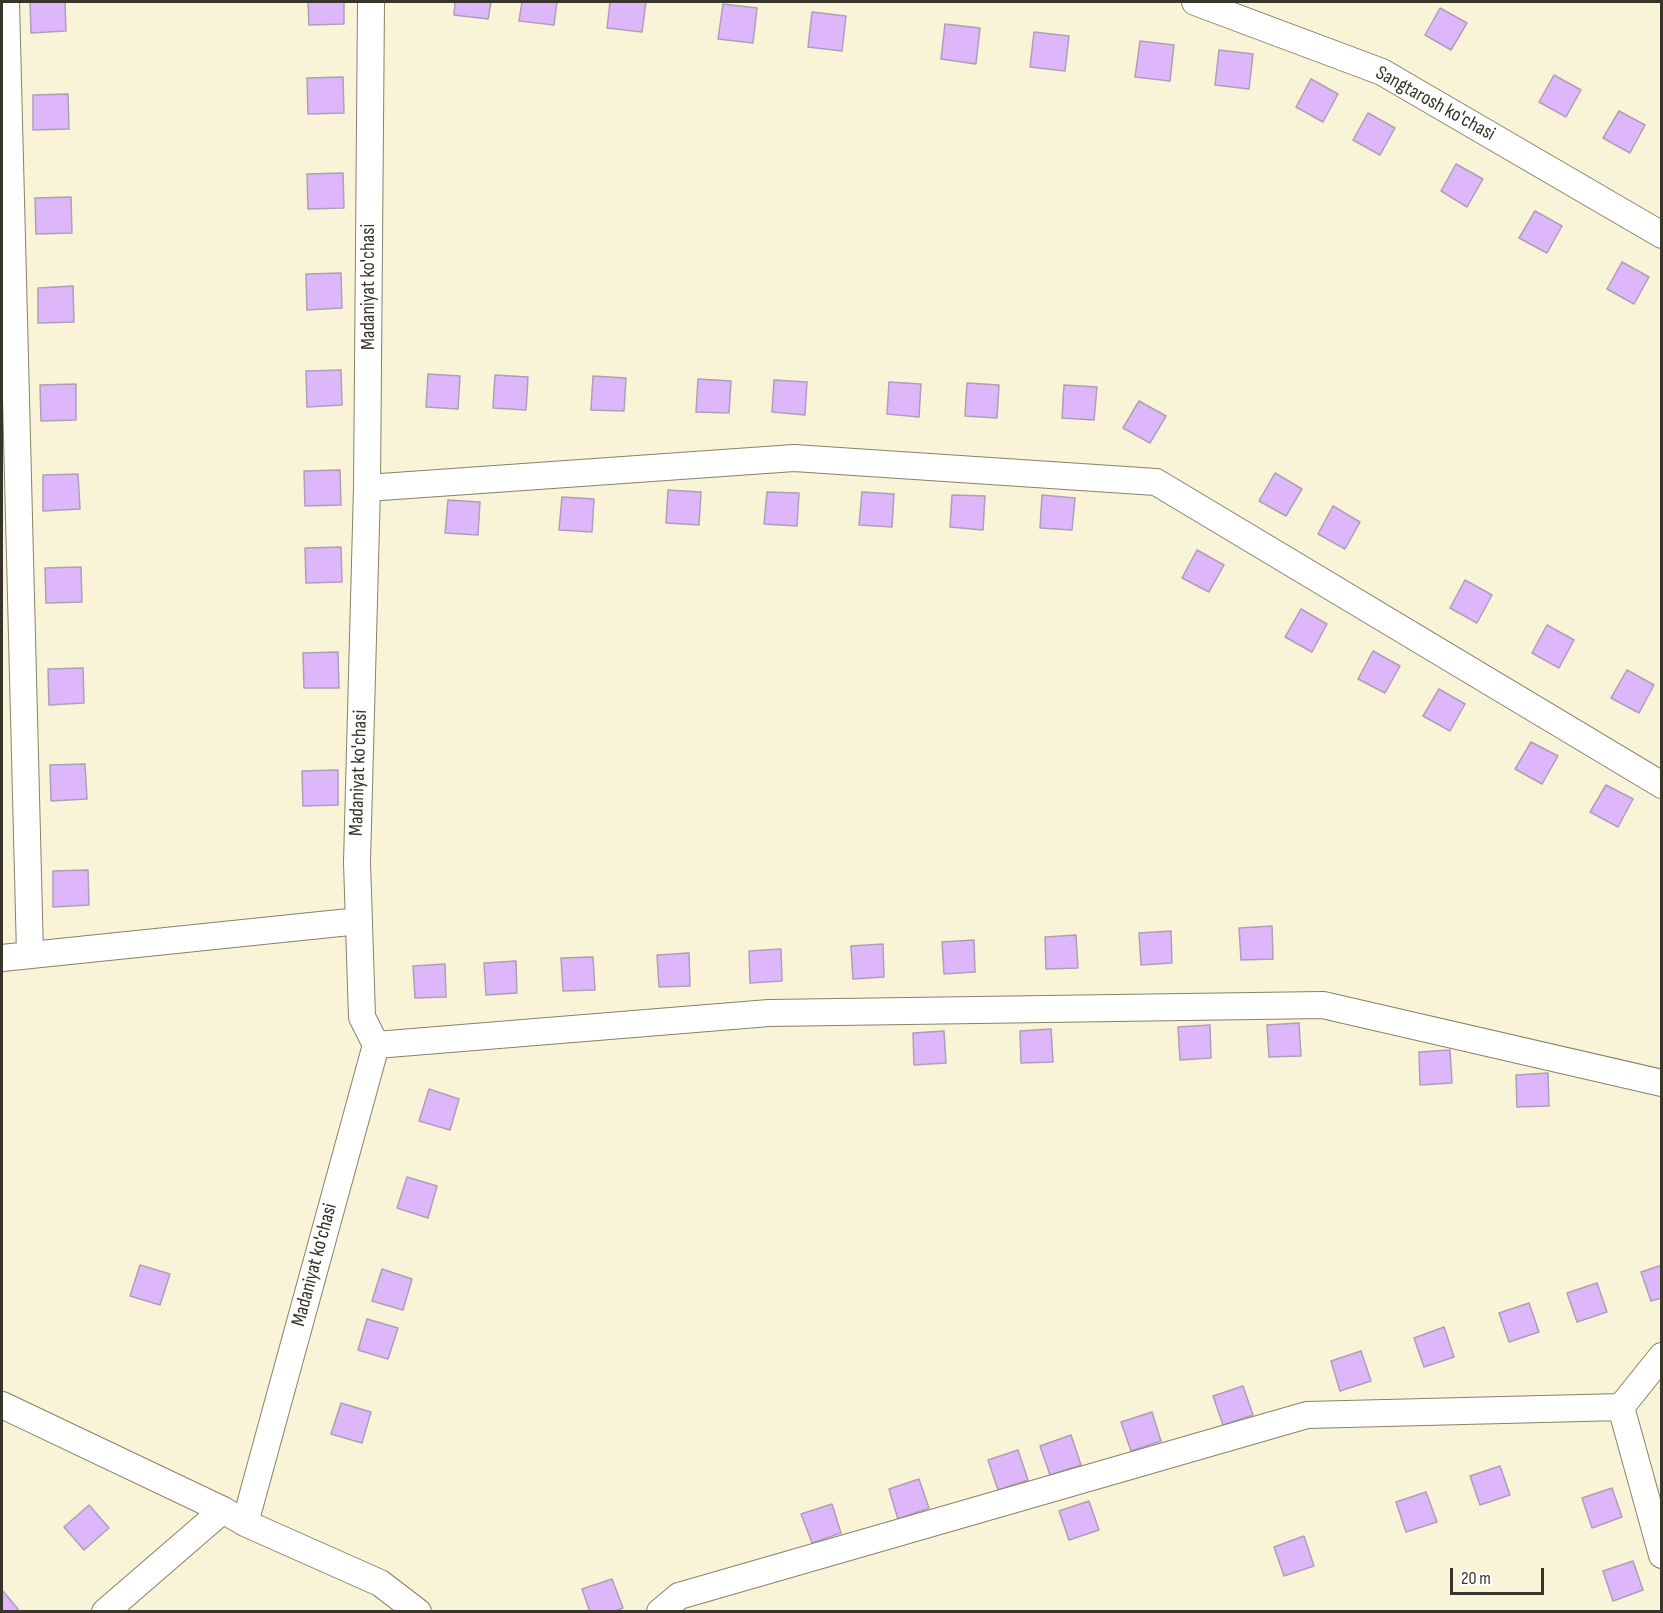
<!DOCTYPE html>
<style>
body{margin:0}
#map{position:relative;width:1663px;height:1613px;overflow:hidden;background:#f9f4d7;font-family:"Sofia Sans Condensed",sans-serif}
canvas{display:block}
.frame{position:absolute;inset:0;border:3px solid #37352a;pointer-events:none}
.scale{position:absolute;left:1450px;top:1568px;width:94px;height:27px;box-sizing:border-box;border:3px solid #37352a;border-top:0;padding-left:8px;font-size:18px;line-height:21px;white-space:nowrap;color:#37352a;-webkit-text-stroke:4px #fff;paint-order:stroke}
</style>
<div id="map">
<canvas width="1663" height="1613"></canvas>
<div class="frame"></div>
<div class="scale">20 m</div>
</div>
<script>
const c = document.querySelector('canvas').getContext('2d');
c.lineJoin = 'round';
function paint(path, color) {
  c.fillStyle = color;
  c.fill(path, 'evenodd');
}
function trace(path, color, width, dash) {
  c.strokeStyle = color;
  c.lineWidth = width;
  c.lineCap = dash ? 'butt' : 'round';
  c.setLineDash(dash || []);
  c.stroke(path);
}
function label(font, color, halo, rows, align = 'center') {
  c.font = font + ' "Sofia Sans Condensed",sans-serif';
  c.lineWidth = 4.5;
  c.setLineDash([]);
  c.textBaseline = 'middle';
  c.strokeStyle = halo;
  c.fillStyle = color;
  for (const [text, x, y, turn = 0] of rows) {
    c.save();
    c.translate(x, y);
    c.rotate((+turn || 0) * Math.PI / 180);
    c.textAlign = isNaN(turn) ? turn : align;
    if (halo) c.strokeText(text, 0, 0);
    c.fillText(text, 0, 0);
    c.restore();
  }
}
const building = new Path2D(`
 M30,2H65L66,31L31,33Z
 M308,2H344V24L309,25Z
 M455,2H491L488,19L454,15Z
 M522,2H557L554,25L519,21Z
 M610,2H646L642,32L607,28Z
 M723,4L757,8L753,43L718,39Z
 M1440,8L1467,23L1451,50L1425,35Z
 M812,12L846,16L842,51L808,47Z
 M945,24L980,28L976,64L941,59Z
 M1034,32L1069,36L1065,71L1030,67Z
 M1140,41L1174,45L1170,81L1135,77Z
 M1219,50L1253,54L1249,89L1215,85Z
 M1554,75L1581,90L1566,117L1539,102Z
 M343,77L344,113L308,114L307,78Z
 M1311,79L1338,94L1323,122L1296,107Z
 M68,94L69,129L33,130V95Z
 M1619,111L1645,125L1630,153L1603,138Z
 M1368,113L1395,128L1380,155L1353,140Z
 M1456,164L1483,179L1467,207L1441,191Z
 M343,173L344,208L308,209L307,174Z
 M71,197L72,233L36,234L35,198Z
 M1535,211L1562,226L1547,253L1519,238Z
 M1622,262L1649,277L1634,304L1607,289Z
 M341,273L342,308L307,310L306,274Z
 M73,286L74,322L38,323V288Z
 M341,370L342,405L307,407L306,371Z
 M428,374L460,376L458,409L426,407Z
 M495,375L528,377L526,410L493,408Z
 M593,376L626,378L624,411L591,410Z
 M698,379L731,381L729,413L696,412Z
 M774,380L807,382L805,415L772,412Z
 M889,382L921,384L919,417L887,414Z
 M967,383L999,385L997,418L965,416Z
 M76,384V420L41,421L40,385Z
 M1064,385L1097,387L1094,420L1062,418Z
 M1139,401L1166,416L1150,443L1123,428Z
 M340,470L341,505L305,506L304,471Z
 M1275,473L1302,489L1286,516L1259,501Z
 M78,474L80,509L43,511V475Z
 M668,490L701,492L699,525L666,523Z
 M767,492L799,493L797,526L764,524Z
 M862,492L894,494L892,527L859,525Z
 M952,495L985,496L983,530L950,527Z
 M1042,495L1075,498L1072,530L1040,528Z
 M562,497L594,499L592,532L559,530Z
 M448,500L480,502L478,535L445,533Z
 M1333,506L1360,522L1345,549L1318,534Z
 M341,547L342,582L306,583L305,548Z
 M1197,550L1224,565L1209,592L1182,578Z
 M81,567L82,602L46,603L45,568Z
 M1465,580L1492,595L1477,623L1450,608Z
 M1301,609L1327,624L1312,652L1285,637Z
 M1547,625L1574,640L1559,668L1532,653Z
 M1373,651L1400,666L1385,693L1358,679Z
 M338,652L339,688H304L303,653Z
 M83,668L84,703L49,705L48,669Z
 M1627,670L1654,685L1639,713L1611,698Z
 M1439,689L1465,704L1450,731L1423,716Z
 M1531,742L1558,756L1542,784L1515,769Z
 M85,764L87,799L51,801L50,765Z
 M338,770V805L303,806L302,771Z
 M1606,785L1633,799L1618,827L1590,812Z
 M88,870L89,905L53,907V871Z
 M1272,926L1273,959L1241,960L1239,928Z
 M1171,931L1172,963L1141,965L1139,933Z
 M1076,935L1078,968L1046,969L1045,937Z
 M974,940L975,972L944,974L942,942Z
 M883,944L884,977L853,979L851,946Z
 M781,949L782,981L750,983L749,951Z
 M689,953L690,986L659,987L657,955Z
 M593,957L595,990L563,991L561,958Z
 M516,961L517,993L486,995L484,963Z
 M445,964L446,997L415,998L413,966Z
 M1299,1023L1301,1056L1269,1057L1267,1025Z
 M1210,1025L1211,1058L1180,1060L1178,1027Z
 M1051,1029L1053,1062L1021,1063L1020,1031Z
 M944,1031L946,1063L914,1065L913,1033Z
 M1450,1050L1452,1083L1420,1085L1419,1052Z
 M1548,1073L1549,1106L1517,1107L1516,1075Z
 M429,1089L459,1099L450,1130L419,1121Z
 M407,1177L437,1186L428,1218L397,1208Z
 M140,1265L170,1274L160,1305L130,1296Z
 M1662,1265V1298L1651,1301L1641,1272Z
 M382,1269L412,1279L403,1310L372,1301Z
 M1597,1283L1607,1312L1577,1322L1567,1293Z
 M1529,1303L1539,1332L1509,1342L1499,1313Z
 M367,1319L398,1328L388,1359L358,1350Z
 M1444,1327L1454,1357L1424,1367L1414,1338Z
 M1361,1351L1371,1381L1340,1391L1331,1361Z
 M1243,1386L1253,1415L1223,1425L1213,1396Z
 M341,1403L371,1412L362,1443L331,1434Z
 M1152,1412L1161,1441L1131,1451L1121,1422Z
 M1071,1435L1081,1465L1050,1475L1040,1446Z
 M1018,1450L1028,1480L998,1490L988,1460Z
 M1500,1466L1510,1495L1480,1505L1470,1476Z
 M919,1479L929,1508L898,1519L889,1489Z
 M1612,1488L1622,1517L1592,1528L1582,1498Z
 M1426,1492L1437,1522L1406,1532L1396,1502Z
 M1089,1501L1099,1530L1069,1540L1059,1511Z
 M832,1504L841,1533L812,1543L801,1514Z
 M89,1505L109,1528L84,1550L64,1527Z
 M1304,1536L1314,1566L1284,1576L1274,1547Z
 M1633,1561L1643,1590L1613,1601L1603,1571Z
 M612,1579L623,1608L613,1612H590L582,1589Z
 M2,1590L18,1609L15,1612H2Z`);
const street = new Path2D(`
 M6,2L30,954
 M1195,2L1382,72L1662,235
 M367,488L794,458L1156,482L1662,785
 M2,958L359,921
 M376,1045L769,1013L1323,1005L1662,1083
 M2,1405L223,1510L245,1523L380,1583L418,1612
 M1621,1407L1662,1555
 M1621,1407L1662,1356
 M245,1523L376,1045L362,1017L357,862L367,488L371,2
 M105,1612L223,1510
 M660,1612L679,1596L1307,1415L1621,1407`);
const streetNames = [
 ["Sangtarosh ko'chasi",1435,104,29],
 ["Madaniyat ko'chasi",369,287,-90],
 ["Madaniyat ko'chasi",359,773,-88],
 ["Madaniyat ko'chasi",315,1265,-75]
];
paint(building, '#deb7fb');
trace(building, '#ad9fb8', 1.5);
trace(street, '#878268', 28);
trace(street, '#fff', 26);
label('20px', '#37352a', '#fff', streetNames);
</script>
